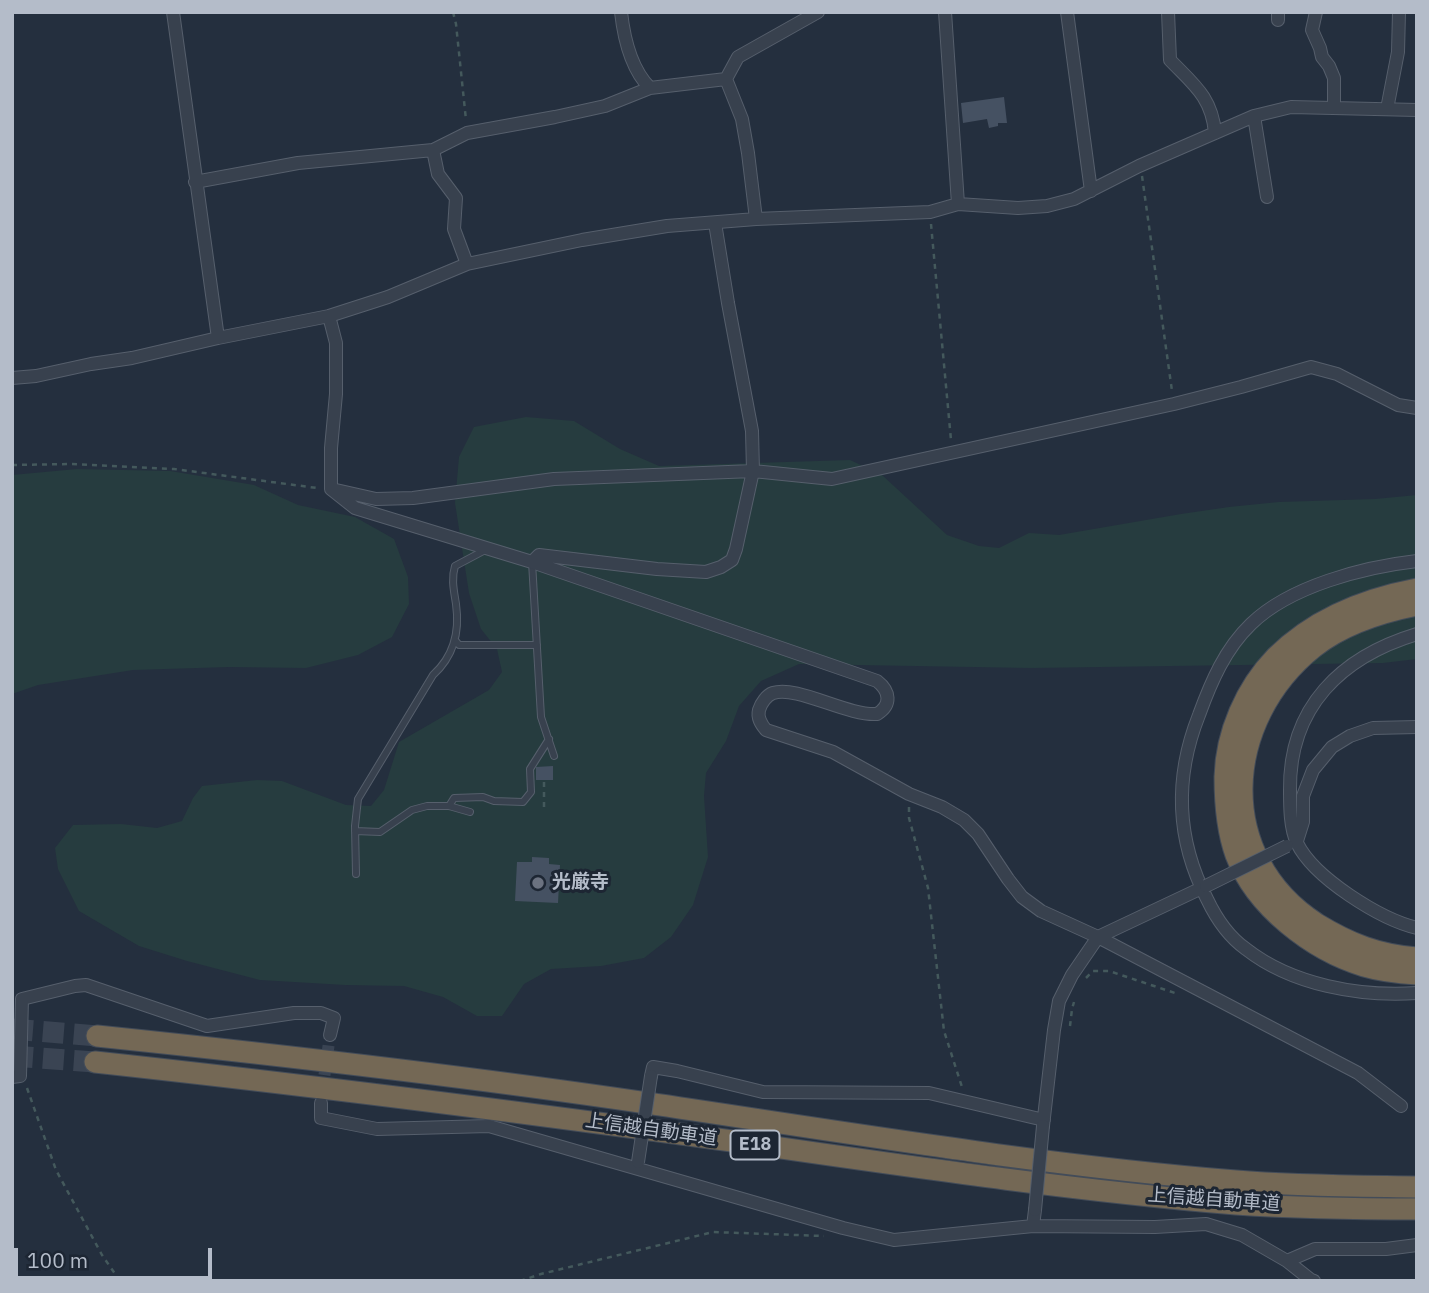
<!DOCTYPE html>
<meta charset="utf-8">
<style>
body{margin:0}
#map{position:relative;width:1429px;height:1293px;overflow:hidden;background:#242f3e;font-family:"IBM Plex Sans",sans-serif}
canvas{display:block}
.frame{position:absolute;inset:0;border:14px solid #b4bcc9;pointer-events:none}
.scale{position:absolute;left:14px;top:1248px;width:198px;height:32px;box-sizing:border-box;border:4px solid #b4bcc9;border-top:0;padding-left:9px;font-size:21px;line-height:24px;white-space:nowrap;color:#b4bcc9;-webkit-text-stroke:5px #1d2633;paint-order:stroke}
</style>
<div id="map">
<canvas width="1429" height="1293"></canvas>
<div class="frame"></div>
<div class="scale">100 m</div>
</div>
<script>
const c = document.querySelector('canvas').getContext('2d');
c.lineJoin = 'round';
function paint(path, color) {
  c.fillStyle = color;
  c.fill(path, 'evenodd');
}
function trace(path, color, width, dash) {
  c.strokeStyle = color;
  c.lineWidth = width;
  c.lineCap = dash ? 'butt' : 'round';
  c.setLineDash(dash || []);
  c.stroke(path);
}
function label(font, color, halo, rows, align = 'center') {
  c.font = font + ' "IBM Plex Sans","Noto Sans JP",sans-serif';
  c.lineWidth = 6;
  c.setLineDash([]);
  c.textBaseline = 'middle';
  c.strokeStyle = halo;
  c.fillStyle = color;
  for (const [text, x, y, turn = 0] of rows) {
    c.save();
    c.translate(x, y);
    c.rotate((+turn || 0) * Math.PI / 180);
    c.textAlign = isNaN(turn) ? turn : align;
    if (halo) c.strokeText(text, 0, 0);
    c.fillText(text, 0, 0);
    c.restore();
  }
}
const green = new Path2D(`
 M526,417L574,421L620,449L659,466L850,460L882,475L947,535L979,546L999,548L1029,533L1059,535L1181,514L1229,507L1279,502L1375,499L1417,495V659L1383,663L1031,668L799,664L761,681L739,706L726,741L706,773L704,796L708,857L693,905L671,937L644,958L601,966L551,969L524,984L502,1016H477L443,997L404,986L345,985L260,980L187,961L139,946L79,911L58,869L55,848L73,825L121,824L157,828L182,821L193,798L202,786L257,780L282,781L346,805L371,806L384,790L399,742L489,690L502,672L497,649L481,629L469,593L455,503L459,457L474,427Z
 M77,469L170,471L254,485L298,505L355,517L394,539L408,577L409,604L392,637L358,655L306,668L229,667L133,670L38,685L12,694V475Z`);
const building = new Path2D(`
 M1004,97L1007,123H998V126L989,128L987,119L963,123L961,103Z
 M553,766V780H536V767Z
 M532,857L549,858V864L560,865L558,903L515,901L517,862H532Z`);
const minorTunnel = new Path2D(`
 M322,1093L330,1035`);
const motorwayTunnel = new Path2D(`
 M12,1029L97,1036
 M12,1056L95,1062`);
const path = new Path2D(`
 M453,12L456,24L466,120
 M1142,176L1172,391
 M931,224L951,440
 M12,465L72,464L174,469L317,488
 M544,782V807
 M909,807V818L928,888L944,1031L962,1087
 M1086,978L1093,971H1109L1178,994
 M1070,1026L1072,1009L1074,1002
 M27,1088L56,1170L102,1255L120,1281
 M520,1281L541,1274L713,1232L824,1236`);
const service = new Path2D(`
 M532,562L541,717L554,756
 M455,640L459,645H537
 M449,806L454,798L483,797L494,801L523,802L531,792L530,769L549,739
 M355,831L380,832L412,810L427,806H449L470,812
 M356,874L355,826L358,799L433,675C454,656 460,632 456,604C454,591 451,579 455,566L487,549`);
const minor = new Path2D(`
 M173,12L218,338
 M621,12C624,39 631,69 650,88
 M945,12L958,204
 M1067,12L1091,191
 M1168,12L1170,60C1193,84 1212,97 1215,133
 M1278,12V20
 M1316,12L1312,30L1320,48L1322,57L1329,66L1334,78V108
 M1387,109L1398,52L1399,12
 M1254,116L1267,197
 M433,150L438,174L456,198L454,229L467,264
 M195,182L298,163L433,150L467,133L555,117L605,106L650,88L726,79
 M756,219L748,153L742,119L726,79L738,57L818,12
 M329,316L336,343V394L331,448V489
 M12,378L36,376L91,364L132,358L218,338L329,316L388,297L467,264L582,240L667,226L756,219L930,212L958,204L1018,208L1047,206L1074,199L1139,166L1254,116L1291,107L1417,110
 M331,489L355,508L532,562L877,681C890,691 892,705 877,714C847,716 797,685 773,693C767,695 761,703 759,710C757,718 761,724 766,730L833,752L909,794L942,807L964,820L978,834L1008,879L1022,897L1041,911L1098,937L1358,1073L1401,1106
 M336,490L376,499L413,498L554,479L753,471L832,479L1174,404L1241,387L1311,367L1337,374L1398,405L1417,408
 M1417,561C1364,567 1290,586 1251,624C1225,649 1211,682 1199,715C1174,778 1176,839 1207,899C1216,918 1229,937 1246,949C1292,985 1360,997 1417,993
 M532,562L539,555L657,569L706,572L721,567L732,560L736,549L753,471L752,431L728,303L715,223
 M1417,634C1341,657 1289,707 1290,790C1290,807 1290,828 1297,843C1314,878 1380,919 1417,928
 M1297,841L1303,822V796L1313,770L1332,747L1350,736L1373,728L1417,727
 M651,1076L653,1067L677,1071L763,1092L929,1093L1044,1120
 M12,1077L20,1076L22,999L75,986L86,985L207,1026L294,1013H321L334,1018L330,1035
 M321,1103V1118L377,1129L489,1126L843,1228L894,1240L1033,1226L1035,1210
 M1043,1126L1054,1030L1059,1001L1072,975L1098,937L1206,886
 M1033,1226L1155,1227L1206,1224L1242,1235L1287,1261L1311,1280L1314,1281
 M1287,1261L1315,1249H1386L1417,1245`);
const motorway = new Path2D(`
 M1417,589C1364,599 1314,619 1276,657C1246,688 1226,733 1225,777C1225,803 1227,830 1236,855C1256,907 1312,950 1364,966C1381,971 1399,973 1417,974
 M1417,605C1382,612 1342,625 1314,647C1222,720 1213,857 1317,924C1350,944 1378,955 1417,958
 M97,1036C281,1055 464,1076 647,1103C843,1132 1039,1165 1236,1181C1296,1186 1357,1186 1417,1187
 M95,1062C308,1085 520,1112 732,1141C900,1165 1067,1190 1236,1204C1296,1208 1357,1209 1417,1209`);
const minorBridge = new Path2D(`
 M1206,886L1287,846
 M638,1162L651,1076
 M1035,1210L1043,1126`);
const markers = [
 [538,883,7,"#6b7280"]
];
const shields = [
 [755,1145,49]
];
const shieldNames = [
 ["E18",755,1145]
];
const poiNames = [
 ["光厳寺",552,883]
];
const streetNames = [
 ["上信越自動車道",651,1130,8],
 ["上信越自動車道",1214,1200,4]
];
paint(green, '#263c3f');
paint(building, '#455162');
trace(minorTunnel, '#3a4453', 12, [12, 6]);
trace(motorwayTunnel, '#3a4453', 21, [21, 10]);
trace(service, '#565f6c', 8);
trace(minor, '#565f6c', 14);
trace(motorway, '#434c59', 23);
trace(path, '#44595c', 2.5, [5, 5]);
trace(service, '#38414e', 6);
trace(minor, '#38414e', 12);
trace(motorway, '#746855', 21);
trace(minorBridge, '#565f6c', 14, []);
trace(minorBridge, '#38414e', 12);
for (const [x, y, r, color] of markers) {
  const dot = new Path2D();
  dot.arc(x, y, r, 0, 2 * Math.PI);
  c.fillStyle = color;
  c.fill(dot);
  trace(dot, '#1d2633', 2.5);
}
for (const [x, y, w] of shields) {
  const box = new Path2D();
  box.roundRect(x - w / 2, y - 14.5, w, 29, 5);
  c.fillStyle = '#1d2633';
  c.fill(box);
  trace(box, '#b4bcc9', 2);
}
label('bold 18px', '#b4bcc9', null, shieldNames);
label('bold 19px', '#b4bcc9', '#1d2633', poiNames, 'left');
label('19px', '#b4bcc9', '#1d2633', streetNames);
</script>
